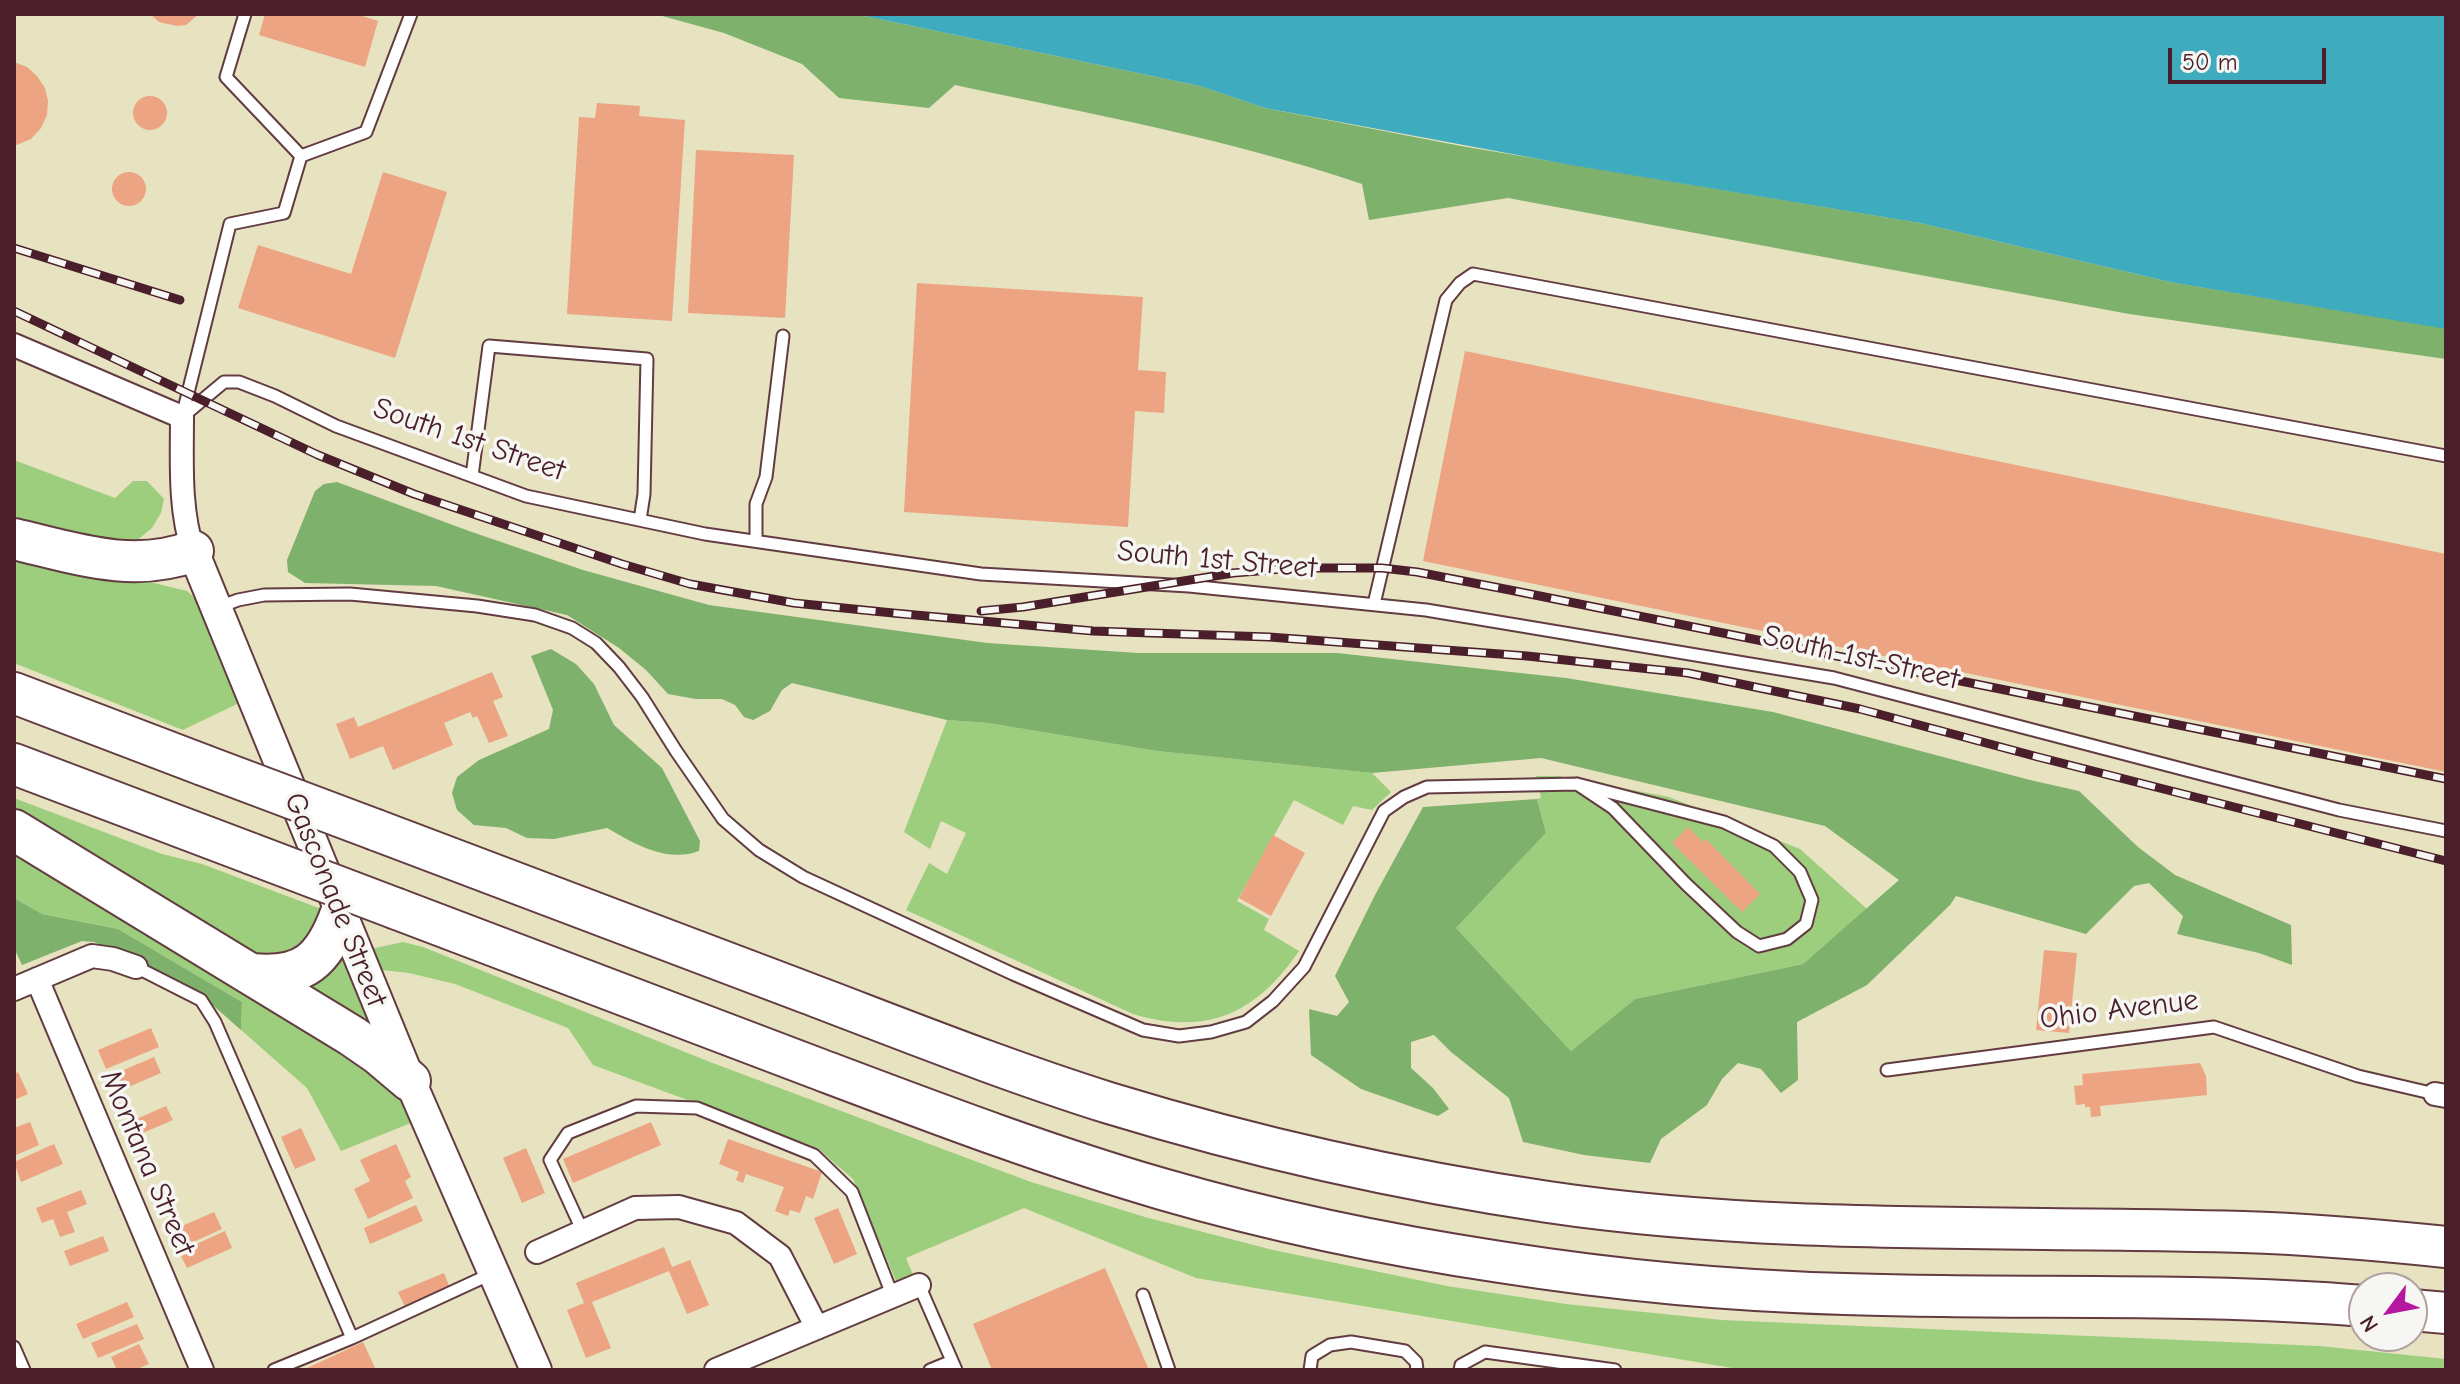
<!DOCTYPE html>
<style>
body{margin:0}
#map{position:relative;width:2460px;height:1384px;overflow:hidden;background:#e7e2c0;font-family:"Comic Neue",sans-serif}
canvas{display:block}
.frame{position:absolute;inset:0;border:16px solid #4a1f2b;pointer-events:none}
.north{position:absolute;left:2348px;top:1272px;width:80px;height:80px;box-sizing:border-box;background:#f6f6f2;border:2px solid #b1a0a2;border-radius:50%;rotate:238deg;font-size:22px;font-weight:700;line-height:32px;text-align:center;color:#4a1f2b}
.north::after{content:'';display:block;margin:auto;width:28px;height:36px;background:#b5179e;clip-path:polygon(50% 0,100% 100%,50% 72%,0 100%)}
.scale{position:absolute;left:2168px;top:48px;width:158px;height:36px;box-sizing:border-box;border:4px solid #4a1f2b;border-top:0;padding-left:10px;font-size:24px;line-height:28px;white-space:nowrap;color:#4a1f2b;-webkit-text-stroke:6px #f6f6f2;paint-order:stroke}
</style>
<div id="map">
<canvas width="2460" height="1384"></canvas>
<div class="frame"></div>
<div class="north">N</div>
<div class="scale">50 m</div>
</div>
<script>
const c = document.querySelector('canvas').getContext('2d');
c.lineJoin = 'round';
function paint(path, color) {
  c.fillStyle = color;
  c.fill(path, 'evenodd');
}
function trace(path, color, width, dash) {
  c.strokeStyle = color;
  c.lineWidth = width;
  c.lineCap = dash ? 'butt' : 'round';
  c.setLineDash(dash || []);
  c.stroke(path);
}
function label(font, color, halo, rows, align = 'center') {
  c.font = font + ' "Comic Neue",sans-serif';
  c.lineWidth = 7;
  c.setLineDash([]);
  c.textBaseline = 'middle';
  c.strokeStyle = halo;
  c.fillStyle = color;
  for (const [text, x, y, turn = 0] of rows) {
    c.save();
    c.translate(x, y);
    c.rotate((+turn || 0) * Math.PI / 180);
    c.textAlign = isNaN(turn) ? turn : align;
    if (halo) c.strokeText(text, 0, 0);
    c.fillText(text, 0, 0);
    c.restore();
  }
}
const green = new Path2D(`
 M14,460L115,498L133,481H147L164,499L161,513L152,528L135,542L115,549L14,530Z
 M14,549L187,591L195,598L202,611L241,702L183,730L14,663Z
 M947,720L988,723L1157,751L1372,773L1391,792L1372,810L1353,806L1343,825L1294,800L1237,901L1269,919L1264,930L1299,951C1256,1014 1207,1036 1133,1014L906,910L929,863L947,874L966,833L941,821L930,849L904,832Z
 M1536,776H1559L1669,797L1800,849L1867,909L1803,964L1635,999L1571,1051L1456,928L1546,833L1537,799L1541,798Z
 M14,798L162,854L202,864L324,910L308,947L265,962L14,819Z
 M14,842L388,1073L416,1121L341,1151L307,1088L241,1030L242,1002L118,929L42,914L14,898Z
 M403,942L423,947L710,1062L1031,1182L1145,1217L1273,1250L1447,1286L1566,1304L1722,1320L2319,1346L2446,1359V1370H1744L1196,1278L1024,1208L906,1258L913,1275L896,1281L853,1179L817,1148L593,1065L568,1028L455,984L409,973L382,970L376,964L371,949Z
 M340,951L386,1045L287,984Z`);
const forest = new Path2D(`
 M655,14H855L1200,86L1265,108L1461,146L1920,223L2170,282L2446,328V359L2129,314L1508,198L1369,220L1362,184C1230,139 1091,114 955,85L929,108L839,98L802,64L724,33Z
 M337,482L469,531L583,570L709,605L987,643L1138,653H1337L1566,678L1773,712L2030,780L2079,791L2138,847L2175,875L2291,925L2292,965L2259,953L2177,934L2183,916L2149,883L2134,886L2086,934L1956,896L1950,905L1867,985L1797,1022L1798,1080L1781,1093L1761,1069L1738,1063L1722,1079L1707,1105L1661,1139L1650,1163L1584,1155L1523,1142L1509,1098L1451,1052L1434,1035L1411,1042V1068L1433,1088L1449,1109L1438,1116L1361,1089L1311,1055L1309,1009L1337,1016L1349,1002L1335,976L1375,895L1423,807L1537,799L1546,833L1456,928L1571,1051L1635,999L1803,964L1899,880L1825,826L1541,758L1372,773L1157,751L988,723L947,720L792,683L782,690L770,711L753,720L744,717L735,705L722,699H696L668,694L646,670L619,648L567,615L436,586L305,583L288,572L287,560L315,491L324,484Z
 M551,649L576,664L594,684L614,725L662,768L700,841L699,851C666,863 635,844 607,828L554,839L527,838L506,828L474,825L457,810L452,793L457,777L479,760L549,729L553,710L531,656Z
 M14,898L42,914L118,929L242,1002L241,1030L200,994L94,942L82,941L22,965L14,948Z`);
const water = new Path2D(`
 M855,14H2446V329L2170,282L1920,223L1571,165L1265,108L1200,86Z`);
const building = new Path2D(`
 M150,14H199L186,25L177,26L159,22Z
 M265,14H356L378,21L365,67L259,35Z
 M14,62L27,67L37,76L45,88L48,101L47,115L41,128L31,139L14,146Z
 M133 113a17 17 0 1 1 34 0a17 17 0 1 1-34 0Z
 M597,103L640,106L639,116L685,120L672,321L567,314L579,117L595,118Z
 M696,150L794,155L785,318L688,313Z
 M112 189a17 17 0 1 1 34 0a17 17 0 1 1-34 0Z
 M383,172L447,192L395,358L238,308L258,245L351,274Z
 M917,283L1143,297L1138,370L1166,372L1164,413L1135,411L1128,527L904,512Z
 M1465,351L2446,554V772L1423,561Z
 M492,672L503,697L493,701L508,736L489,743L477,716L473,718L470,712L444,723L453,745L393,770L383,746L350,759L336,724L354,717L358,727Z
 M1688,827L1703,842L1706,839L1760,894L1742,912L1672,843Z
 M1273,835L1305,853L1271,916L1239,898Z
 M2044,950L2077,953L2069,1033L2036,1030Z
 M151,1028L159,1047L106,1069L98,1050Z
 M154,1057L161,1073L112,1094L105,1078Z
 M2200,1063L2206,1076L2207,1095L2100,1106L2101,1116L2091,1117L2090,1107H2085V1104L2076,1105L2074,1086L2083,1085L2082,1074Z
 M18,1072L28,1094L14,1100V1074Z
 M166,1106L173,1120L131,1138L125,1124Z
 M30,1122L39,1145L14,1156V1128Z
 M651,1122L661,1145L573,1183L563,1159Z
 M301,1128L316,1160L295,1169L281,1137Z
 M728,1139L822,1172L813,1199L806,1196L800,1213L790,1210L788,1216L775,1211L784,1187L746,1174L743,1183L736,1180L739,1172L719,1164Z
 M54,1144L63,1164L21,1182L14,1162Z
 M396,1144L411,1177L405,1181L413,1198L368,1219L354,1189L370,1181L360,1160Z
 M526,1148L545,1193L522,1203L503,1158Z
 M81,1190L87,1204L67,1212L75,1232L60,1237L53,1219L42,1223L36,1208Z
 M416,1205L423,1221L370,1244L364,1228Z
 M838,1208L857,1254L834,1264L814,1218Z
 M214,1212L222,1229L180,1248L173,1230Z
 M225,1231L232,1248L187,1268L179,1252Z
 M103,1236L109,1251L70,1266L64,1251Z
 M664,1247L672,1267L690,1260L709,1305L687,1314L669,1271L592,1302L611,1348L586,1358L567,1310L584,1303L576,1283Z
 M1105,1268L1149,1370H992L973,1324Z
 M444,1273L450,1288L405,1307L398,1292Z
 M127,1302L134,1317L83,1339L76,1324Z
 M137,1324L144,1339L98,1358L91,1343Z
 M363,1342L376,1370H303Z
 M139,1344L149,1364L135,1370H117L111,1357Z`);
const lane = new Path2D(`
 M245,14L226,77L301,156L366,132L411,14
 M182,417L224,382H239L275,396L336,426L526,496L705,534L981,574L1189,586L1426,610L1834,678L2339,810L2446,831
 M182,417L230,224L284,213L301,156
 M472,476L489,346L647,359L644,494L640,520
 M756,541V504L766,477L783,336
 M1374,604L1446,300L1460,283L1473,274L2446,456
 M219,607L238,600L264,595L350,594L477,606L535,615L572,628L596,643L619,667L642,697L676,751L723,819L759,850L803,877L1013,974L1143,1030L1179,1036L1211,1032L1246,1022L1273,1001L1304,967L1384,811L1404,797L1427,787L1577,784L1724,822L1774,846L1800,872L1812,900L1806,924L1787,939L1759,946L1737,932L1686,884L1613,808L1577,784
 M136,967L201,1000L215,1022L352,1338
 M1887,1070L2214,1027L2358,1076L2435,1094
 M583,1232L550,1160L568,1133L636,1106L697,1108L814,1155L852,1192L893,1297
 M919,1285L956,1370
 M1143,1295L1169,1370
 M14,1347L24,1370
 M274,1370L352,1338L493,1273
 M930,1370L952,1361
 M1310,1370L1312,1356L1330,1345L1351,1342L1405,1351L1416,1362L1417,1370
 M1460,1370L1461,1365L1485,1352L1615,1370`);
const street = new Path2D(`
 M14,345L182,417C182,462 179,508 193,551
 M37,979L202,1370
 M14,989L92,956L113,959L136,967
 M2435,1094L2446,1096
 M537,1252L635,1208L679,1207L736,1223L780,1256L817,1328
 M716,1370L919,1285`);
const secondary = new Path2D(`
 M193,551L410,1081L536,1370`);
const highway = new Path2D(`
 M14,539C74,553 133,574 193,551
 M14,693L203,765
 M14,764L252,854
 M14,830L352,1036L378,1054L410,1081
 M376,830C520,884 663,939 807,993C907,1031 1007,1071 1109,1103C1253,1147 1399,1180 1548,1202C1778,1236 2011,1225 2243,1232C2311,1234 2378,1240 2446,1247
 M397,909C537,962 676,1015 816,1068C930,1111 1045,1155 1162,1189C1272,1221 1387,1245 1500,1262C1614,1280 1730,1291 1845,1294C2018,1300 2191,1292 2364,1306
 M252,974C304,979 324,960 341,913
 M2412,1310L2446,1313`);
const rail = new Path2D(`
 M14,248L180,300
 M14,311L318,455L414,494L622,564L690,584L794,603L893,613L1093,631L1269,637L1527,656L1688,673L1860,709L2038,757L2446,861
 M981,611L1023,607L1233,573L1294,568H1382L1417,572L1515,591L2446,779`);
const highwayBridge = new Path2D(`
 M203,765L376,830
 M252,854L397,909`);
const streetNames = [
 ["South 1st Street",469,440,19],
 ["South 1st Street",1217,560,5],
 ["South 1st Street",1861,658,13],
 ["Gasconade Street",335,900,68],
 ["Ohio Avenue",2119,1010,-7],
 ["Montana Street",147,1163,67]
];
paint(green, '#9dce7d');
paint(forest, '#7eb16c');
paint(water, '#3fabbe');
paint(building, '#eca482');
trace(lane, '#623c41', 15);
trace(street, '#623c41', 26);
trace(secondary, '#623c41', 34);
trace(highway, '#623c41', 44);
trace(lane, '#fff', 11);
trace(street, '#fff', 22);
trace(secondary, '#fff', 30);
trace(highway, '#fff', 40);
trace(rail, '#4a1f2b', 9);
trace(rail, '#f6f6f2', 6, [18]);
trace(highwayBridge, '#623c41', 44, []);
trace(highwayBridge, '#fff', 40);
label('30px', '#4a1f2b', '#f6f6f2', streetNames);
</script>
